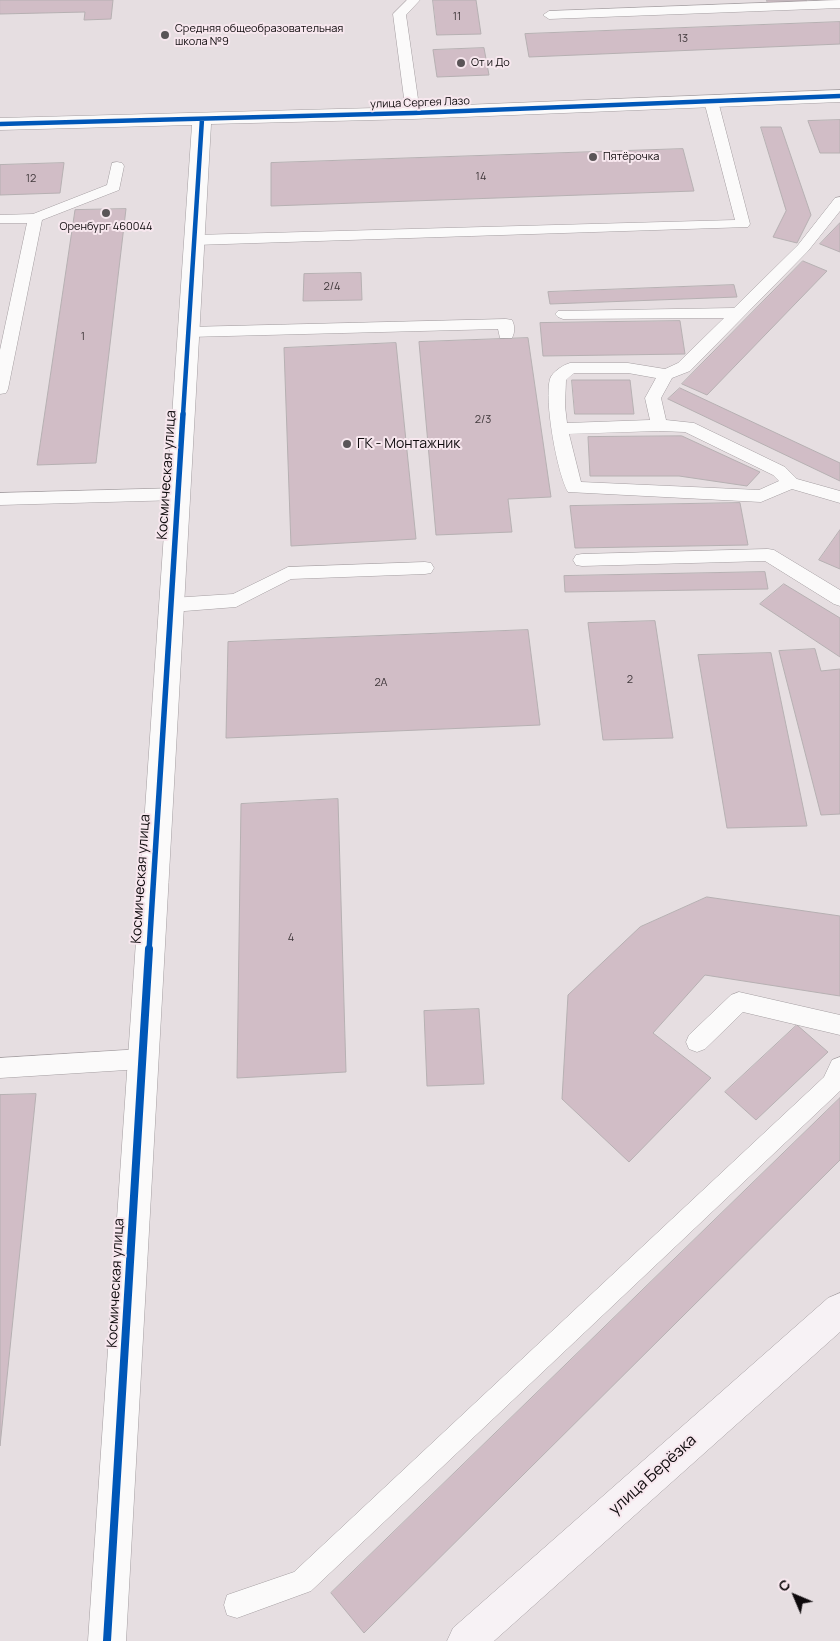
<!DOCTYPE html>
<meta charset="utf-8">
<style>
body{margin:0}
#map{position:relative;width:840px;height:1641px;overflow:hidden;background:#e6dee1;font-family:Manrope,sans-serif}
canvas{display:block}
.north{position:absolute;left:770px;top:1571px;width:50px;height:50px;-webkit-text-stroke:4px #f7e7ee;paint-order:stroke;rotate:315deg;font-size:14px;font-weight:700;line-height:20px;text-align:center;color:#0e0a0c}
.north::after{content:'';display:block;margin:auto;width:18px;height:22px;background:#0e0a0c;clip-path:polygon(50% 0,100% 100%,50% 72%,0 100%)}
</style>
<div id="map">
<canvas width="840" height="1641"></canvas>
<div class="north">С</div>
</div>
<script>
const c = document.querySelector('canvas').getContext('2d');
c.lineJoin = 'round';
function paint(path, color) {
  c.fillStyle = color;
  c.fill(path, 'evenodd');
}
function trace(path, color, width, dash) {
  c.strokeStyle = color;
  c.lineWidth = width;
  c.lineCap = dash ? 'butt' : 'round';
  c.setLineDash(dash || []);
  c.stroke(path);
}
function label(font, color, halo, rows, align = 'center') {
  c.font = font + ' Manrope,sans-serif';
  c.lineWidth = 4;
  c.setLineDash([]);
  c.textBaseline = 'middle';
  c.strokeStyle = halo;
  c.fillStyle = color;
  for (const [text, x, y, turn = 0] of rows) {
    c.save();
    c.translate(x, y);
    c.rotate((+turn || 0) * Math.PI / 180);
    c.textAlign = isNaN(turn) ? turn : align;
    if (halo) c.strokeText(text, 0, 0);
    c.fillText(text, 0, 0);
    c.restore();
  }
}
const building = new Path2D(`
 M0,0H113L111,19L84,20L85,12L0,14Z
 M433,0H476L481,34L437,35Z
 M767,0H806L807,3L768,4Z
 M840,22V44L529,57L525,34Z
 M484,48L489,75L437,77L433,50Z
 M840,120V153H820L808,121Z
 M761,127H781L811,215L797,243L773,237L786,211Z
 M683,149L694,191L271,206V163Z
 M64,163L60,193L0,195V165Z
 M126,209L96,463L37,465L75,210Z
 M840,223V252L820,244Z
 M803,261L827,271L707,395L682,384Z
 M361,273L362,300L303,301L304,274Z
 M734,285L737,297L550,304L548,292Z
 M680,321L685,354L543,356L540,323Z
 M528,338L551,497L508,499L512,532L436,535L419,342Z
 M396,343L416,539L291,546L284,348Z
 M572,380H630L634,414H575Z
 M680,388L840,463V481L668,399Z
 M682,436L760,472L747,486L679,476H590L588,437Z
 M740,503L748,545L575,548L570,506Z
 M840,530V569L819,560Z
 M765,572L768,589L565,592L564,576Z
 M784,584L840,618V657L760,604Z
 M655,621L673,738L603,740L588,623Z
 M528,630L540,725L226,738L228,642Z
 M815,649L821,671L840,669V814L821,815L779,651Z
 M771,653L807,826L727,828L698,655Z
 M338,799L346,1072L237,1078L241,804Z
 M707,897L840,916V996L705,975L653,1033L711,1078L629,1162L562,1099L568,995L640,927Z
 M479,1009L484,1084L427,1086L424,1011Z
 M797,1025L828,1052L756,1120L725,1092Z
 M36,1094L0,1446V1095Z
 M840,1098V1160L364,1633L331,1593Z`);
const service = new Path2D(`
 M407,0H420L406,15L420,113L413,117L406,113L393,14Z
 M840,0V8L549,19L543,15L549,11Z
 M711,97L718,101L750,224L748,227L195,245L190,243L188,240L190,237L195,235L735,220L704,101Z
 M117,162L122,163L124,166L119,190L42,220L8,389L6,393L0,394V350L27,223H0V215L33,214L107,185L112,163Z
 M840,197V211L808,251L690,371L672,378L661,398L666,420L694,423L785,467L797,479L840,491V503L792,489L761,502L568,492C557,473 544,400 550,379C552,372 563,365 570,363H628L665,369L678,363L724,318L563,319L558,317L555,314L558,311L734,308L798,245L835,198ZM574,373H628L656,378L645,398L650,420L567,423L565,406L566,380ZM659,431L685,432L773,475L779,481L759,490L581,482L569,434Z
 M506,319L512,320C515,326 515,332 512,338H500L498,329L189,337L183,336L181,332L183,328L189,327Z
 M179,488L185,490L188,494L185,498L179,500L0,505V493Z
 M768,549L774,550L840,590V606L834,604L765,561L582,566L576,565L573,560L576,555L582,554Z
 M425,562L431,563L434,568L431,573L425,574L291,579L236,607L172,612L166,610L163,605L166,600L172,598L233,594L288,567Z
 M739,992L840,1015V1035L743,1012L705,1049L697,1052L689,1049L686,1042L689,1035L731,995Z
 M142,1049L150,1052L153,1059L150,1066L142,1069L0,1078V1058Z
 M840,1057V1091L311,1591L237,1618L227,1615L224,1605L227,1595L294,1572L824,1077L832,1060Z`);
const minor = new Path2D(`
 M840,90V102L413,119L211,124L126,1641H88L192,125L0,130V118L413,107Z`);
const secondary = new Path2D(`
 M840,1293V1332L494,1641H447L453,1628L828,1298Z`);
const cyclewayFar2 = new Path2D(`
 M0,124L413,113L840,96
 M183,415L202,119`);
const cyclewayFar1 = new Path2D(`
 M149,951L183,414`);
const cycleway = new Path2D(`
 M107,1641L149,949`);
const markers = [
 [165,35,5,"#5a5457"],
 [461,63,5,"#5a5457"],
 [593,157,5,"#5a5457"],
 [106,213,5,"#5a5457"],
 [347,444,5,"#5a5457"]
];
const numberNames = [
 ["11",457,17],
 ["13",683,39],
 ["14",481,177],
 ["12",31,179],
 ["2/4",332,287],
 ["1",83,337],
 ["2/3",483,420],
 ["2",630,680],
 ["2А",381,683],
 ["4",291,938]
];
const farPoinames = [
 ["Средняя общеобразовательная",175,29],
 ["школа №9",175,42],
 ["От и До",471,63],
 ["Пятёрочка",603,157],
 ["Оренбург 460044",106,227,"center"]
];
const farStreetnames = [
 ["улица Сергея Лазо",420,103,-2]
];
const poiNames = [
 ["ГК - Монтажник",357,444]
];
const streetNames = [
 ["Космическая улица",167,475,-86],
 ["Космическая улица",141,879,-86],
 ["Космическая улица",116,1283,-87]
];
const nearStreetnames = [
 ["улица Берёзка",653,1475,-42]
];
paint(building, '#d1bdc6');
trace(building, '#b6b0b2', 1);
trace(service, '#a49ea1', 1);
trace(minor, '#a49ea1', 1);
trace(secondary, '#a49ea1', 1);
paint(service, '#fbfafa');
paint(minor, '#fbfafa');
paint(secondary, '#f7f2f5');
trace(cyclewayFar2, '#0057b8', 4.5);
trace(cyclewayFar1, '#0057b8', 5.5);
trace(cycleway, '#0057b8', 8);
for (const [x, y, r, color] of markers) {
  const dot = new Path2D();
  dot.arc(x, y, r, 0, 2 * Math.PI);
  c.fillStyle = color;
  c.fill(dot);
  trace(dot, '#f7e7ee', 2);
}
label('11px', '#3f373a', null, numberNames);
label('11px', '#0e0a0c', '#f7e7ee', farPoinames, 'left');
label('11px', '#0e0a0c', '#f7e7ee', farStreetnames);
label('14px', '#0e0a0c', '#f7e7ee', poiNames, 'left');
label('14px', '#0e0a0c', '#f7e7ee', streetNames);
label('16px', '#0e0a0c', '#f7e7ee', nearStreetnames);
</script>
